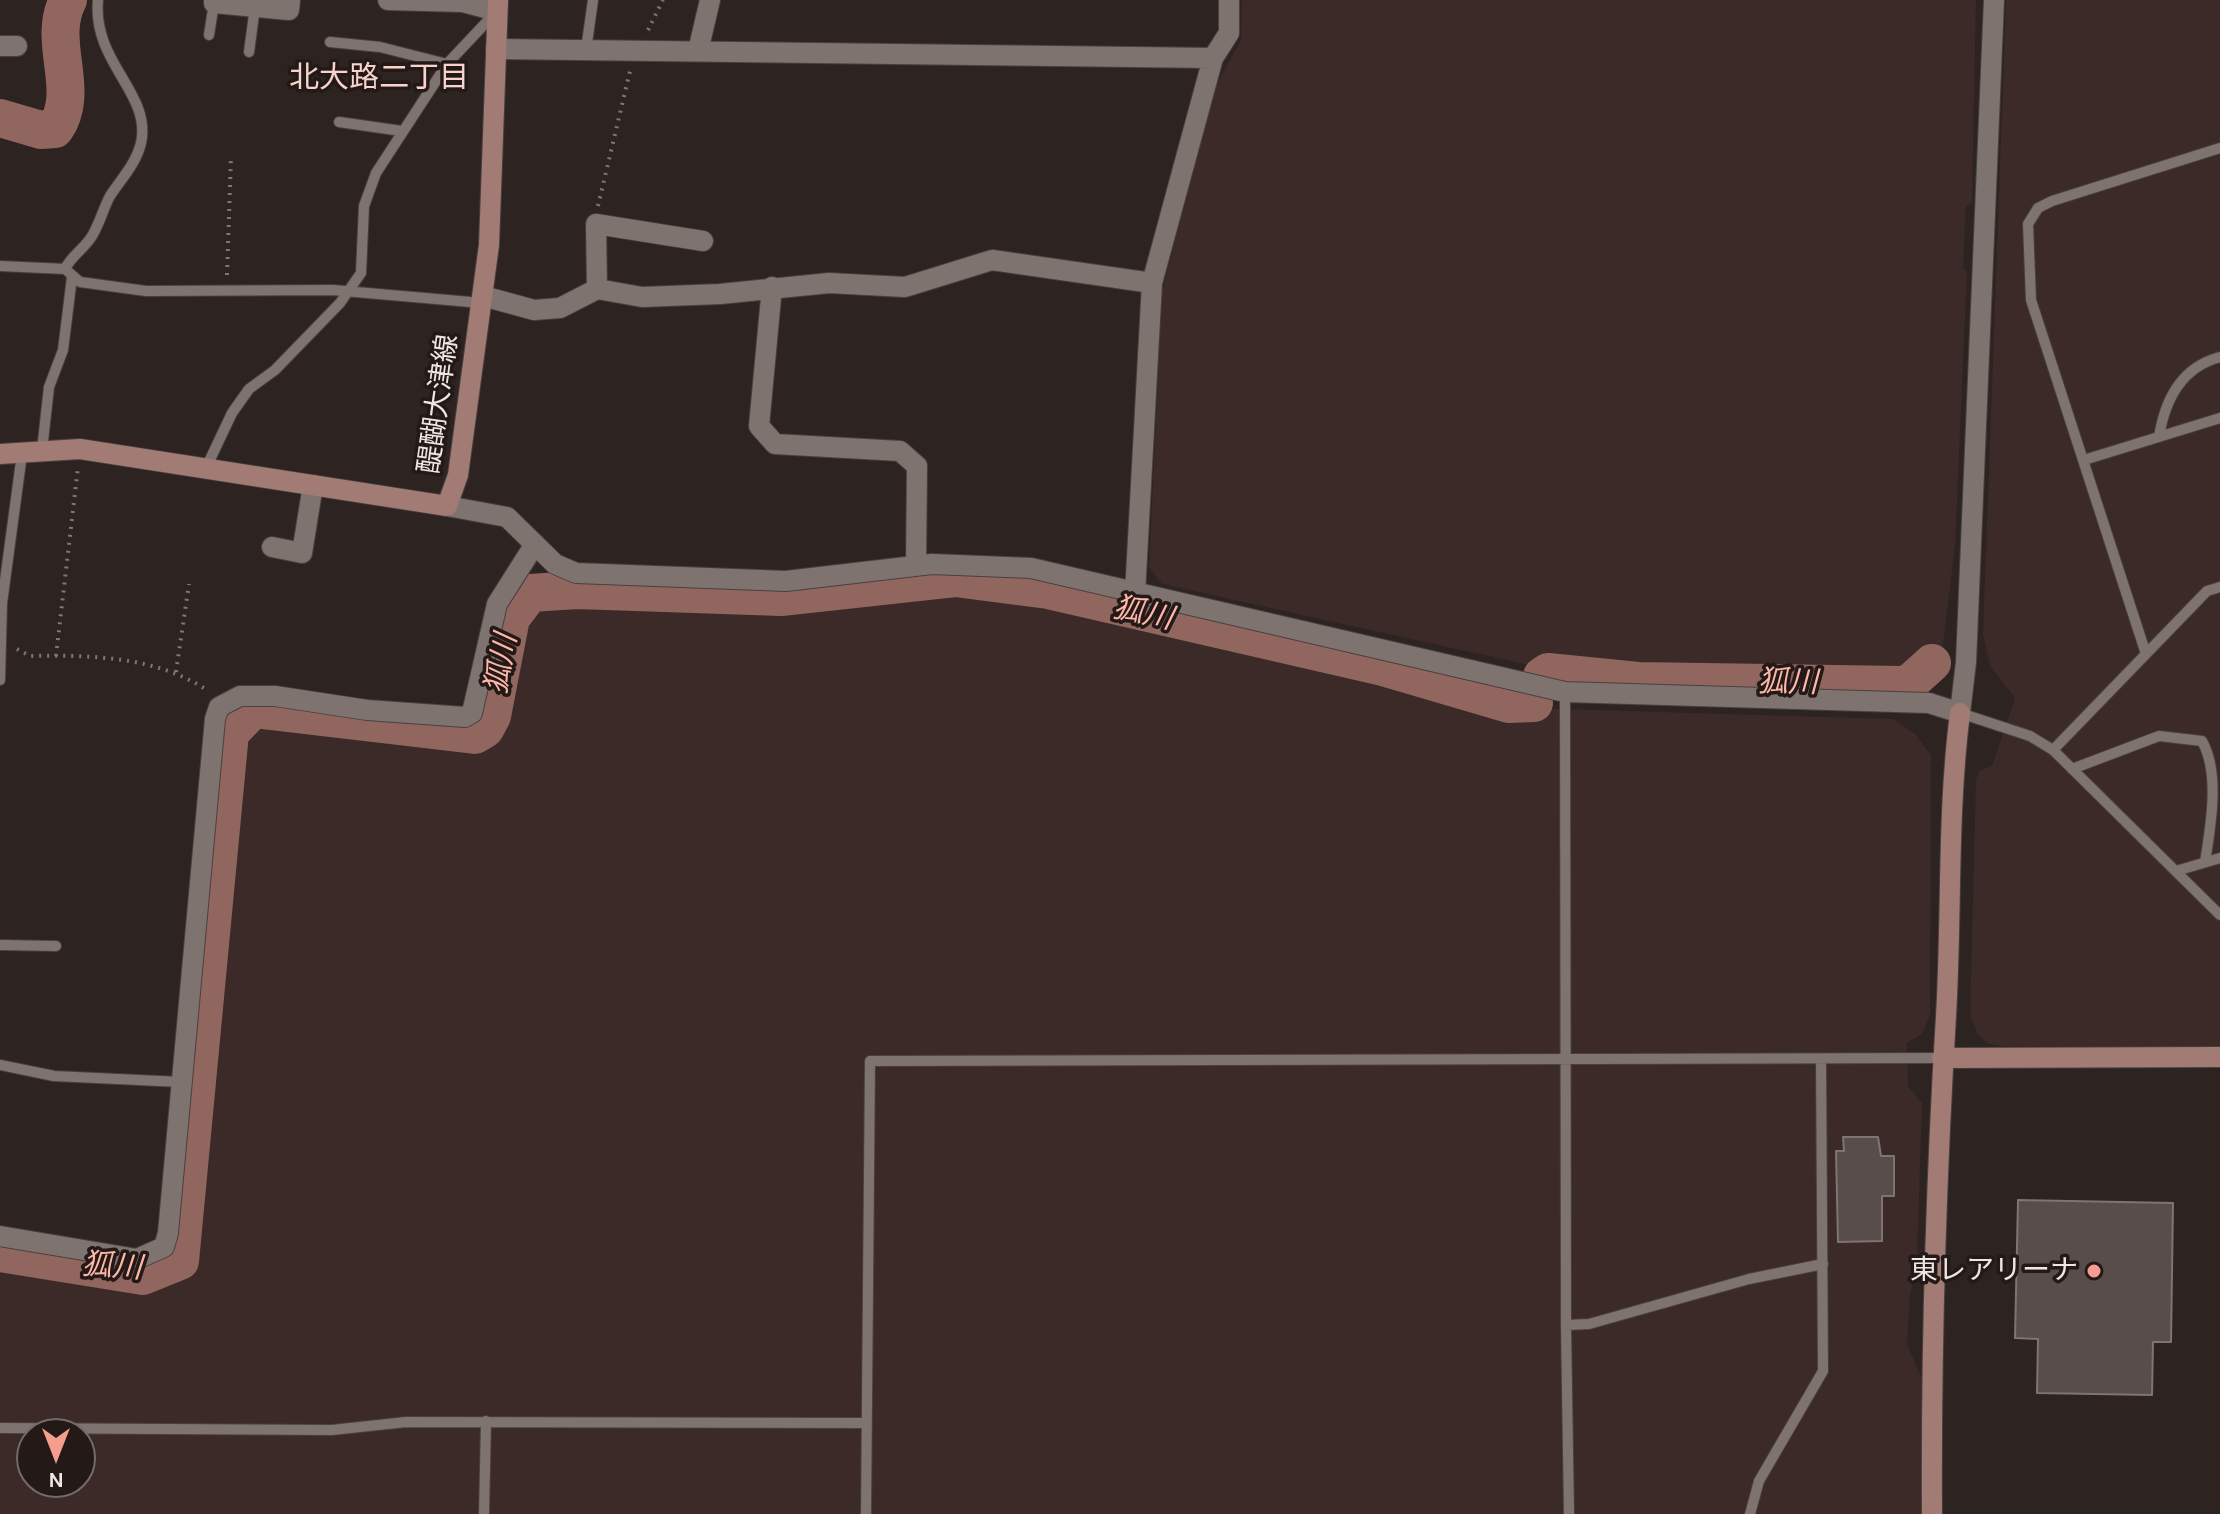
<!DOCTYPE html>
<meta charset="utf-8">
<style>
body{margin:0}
#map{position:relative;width:2220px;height:1514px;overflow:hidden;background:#2d2321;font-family:Karla,sans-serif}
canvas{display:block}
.north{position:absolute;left:16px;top:1418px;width:80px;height:80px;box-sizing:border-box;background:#231917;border:2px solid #746b69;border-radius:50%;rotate:180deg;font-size:22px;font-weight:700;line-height:32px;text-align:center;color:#eee6e5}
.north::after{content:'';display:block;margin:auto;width:28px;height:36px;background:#f59d8e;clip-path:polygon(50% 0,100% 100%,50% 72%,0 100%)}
</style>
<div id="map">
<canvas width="2220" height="1514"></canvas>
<div class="north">N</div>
</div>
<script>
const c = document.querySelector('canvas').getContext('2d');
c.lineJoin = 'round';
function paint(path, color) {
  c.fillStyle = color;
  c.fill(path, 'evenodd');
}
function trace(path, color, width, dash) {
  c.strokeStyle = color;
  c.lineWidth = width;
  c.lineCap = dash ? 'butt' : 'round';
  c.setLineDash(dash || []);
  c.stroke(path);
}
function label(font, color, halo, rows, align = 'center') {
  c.font = font + ' Karla,"Noto Sans JP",sans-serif';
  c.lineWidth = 7;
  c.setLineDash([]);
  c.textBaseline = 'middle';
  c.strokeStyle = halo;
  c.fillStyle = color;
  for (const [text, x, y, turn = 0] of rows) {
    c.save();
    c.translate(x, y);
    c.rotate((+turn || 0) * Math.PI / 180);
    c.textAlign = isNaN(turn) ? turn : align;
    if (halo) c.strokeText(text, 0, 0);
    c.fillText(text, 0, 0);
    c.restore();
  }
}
const built = new Path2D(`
 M1242,0H1976L1972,203L1966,207L1963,268L1967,272L1955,546L1943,645L1903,676L1538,667L1162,584L1149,567L1162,291L1215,87L1241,40Z
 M2006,0H2220V1046H2001L1989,1044L1978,1035L1970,1015L1976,780L1979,771L1992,766L2015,698L1990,666L1983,634Z
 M908,593H987L1021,597L1496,707L1893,719L1915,734L1931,755L1930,1015L1922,1034L1907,1043L1908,1086L1922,1103L1917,1263L1910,1296L1907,1344L1921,1377L1925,1514H0V1260L142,1282L189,1264L236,731L253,716L476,741L502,724L522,613L537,604L681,608L800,606ZM32,1434H80V1482H32Z`);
const river = new Path2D(`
 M0,118L41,130L55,129C82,90 46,42 68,0
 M1542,676L1548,672L1638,681L1902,685L1911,682L1932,663
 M0,1253L143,1276L180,1261L230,733L253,709L475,735L485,729L492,716L511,618L530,593L577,590L781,597L955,578L1048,590L1383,667L1509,704L1534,703`);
const building = new Path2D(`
 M1843,1137H1878L1881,1156H1894V1196H1882V1241L1838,1242L1836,1151H1844Z
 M2018,1200L2173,1203L2171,1342H2153L2152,1395L2037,1393L2038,1339L2015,1338Z`);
const path = new Path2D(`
 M648,30L663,0
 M598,206L630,71
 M227,275L231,157
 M17,649L30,656C91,655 155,656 207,690
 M56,656L78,467
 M176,672L189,584`);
const lane = new Path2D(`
 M209,35L214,3
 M330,42L380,47L447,64
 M586,50L593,0
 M249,52L255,7
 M339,122L402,131
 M0,266L65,269L80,282L146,291L333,290L482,303
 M65,269C71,256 85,248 92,236C100,223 103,209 110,196C121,179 136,164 141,143C152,93 92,63 98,0
 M2159,437C2165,399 2182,367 2220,357
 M42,450L49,387L63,350L72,277
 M2084,460L2220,418
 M206,468L232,413L249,389L275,370L340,303L361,273L364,206L376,173L447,64L496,12
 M2146,654L2031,300L2028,224L2038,208L2052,201L2220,148
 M0,680L2,603L22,454
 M1565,692L1566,1325L1589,1324L1749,1279L1823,1264
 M1960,713L2030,736L2053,750L2220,915
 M2053,750L2207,591L2220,587
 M2072,769L2159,736L2202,741C2220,773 2211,824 2205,862
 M2176,871L2220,858
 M0,945L56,946
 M0,1065L54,1076L181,1082
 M1566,1325L1569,1514
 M0,1428L332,1430L406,1422L865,1423
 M484,1514L486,1421
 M866,1514L870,1061L1942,1058
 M1750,1514L1759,1481L1823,1371L1821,1059`);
const street = new Path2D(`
 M214,0V3L289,10L290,0
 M388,0L463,2L497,11
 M0,46H17
 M496,49L1213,58
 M698,51L710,0
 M772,287L759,426L775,444L900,451L917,466L916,566
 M597,289L596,224L703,241
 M483,296L534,310L560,308L597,289L642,297L720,294L829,283L905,287L992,260L1152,283
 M447,506L507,517L555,564L576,573L786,581L932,564L1031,568L1565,692L1929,703L1960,713L1966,662L1994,0
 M272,547L302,553L313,485
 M1135,594L1152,283L1213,58L1229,33V0
 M0,1236L137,1259L164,1247L168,1233L215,719L219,707L240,696H275L367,710L465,717L472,713L497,604L535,544`);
const secondary = new Path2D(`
 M0,454L80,449L447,506L458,475L489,245L498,0
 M1942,1058L2220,1057
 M1932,1514C1931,1348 1936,1182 1946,1016C1952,915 1947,814 1960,713`);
const markers = [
 [2094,1271,8,"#f59d8e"]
];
const streetNames = [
 ["醍醐大津線",439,404,-82]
];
const poiNames = [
 ["東レアリーナ",2078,1271]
];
const neighbourhoodNames = [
 ["北大路二丁目",379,78]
];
const waterNames = [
 ["狐川",1143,614,12],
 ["狐川",502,664,-79],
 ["狐川",1788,683,1],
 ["狐川",112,1267,4]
];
paint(built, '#3b2a27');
trace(river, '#91665f', 38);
paint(building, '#594d4b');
trace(building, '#807471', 2);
trace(lane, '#49403f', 12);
trace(street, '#49403f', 22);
trace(secondary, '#49403f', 22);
trace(path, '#807775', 4, [2, 6]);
trace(lane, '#7f7370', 10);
trace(street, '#7f7370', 20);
trace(secondary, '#a27b74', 20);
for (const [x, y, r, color] of markers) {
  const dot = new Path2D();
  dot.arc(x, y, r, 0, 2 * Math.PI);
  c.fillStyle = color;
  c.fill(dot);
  trace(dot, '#231917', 3);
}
label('28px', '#eee6e5', '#231917', streetNames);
label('28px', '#eee6e5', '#231917', poiNames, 'right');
label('30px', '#f6d3cd', '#231917', neighbourhoodNames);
label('italic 30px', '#feb6a9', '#231917', waterNames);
</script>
